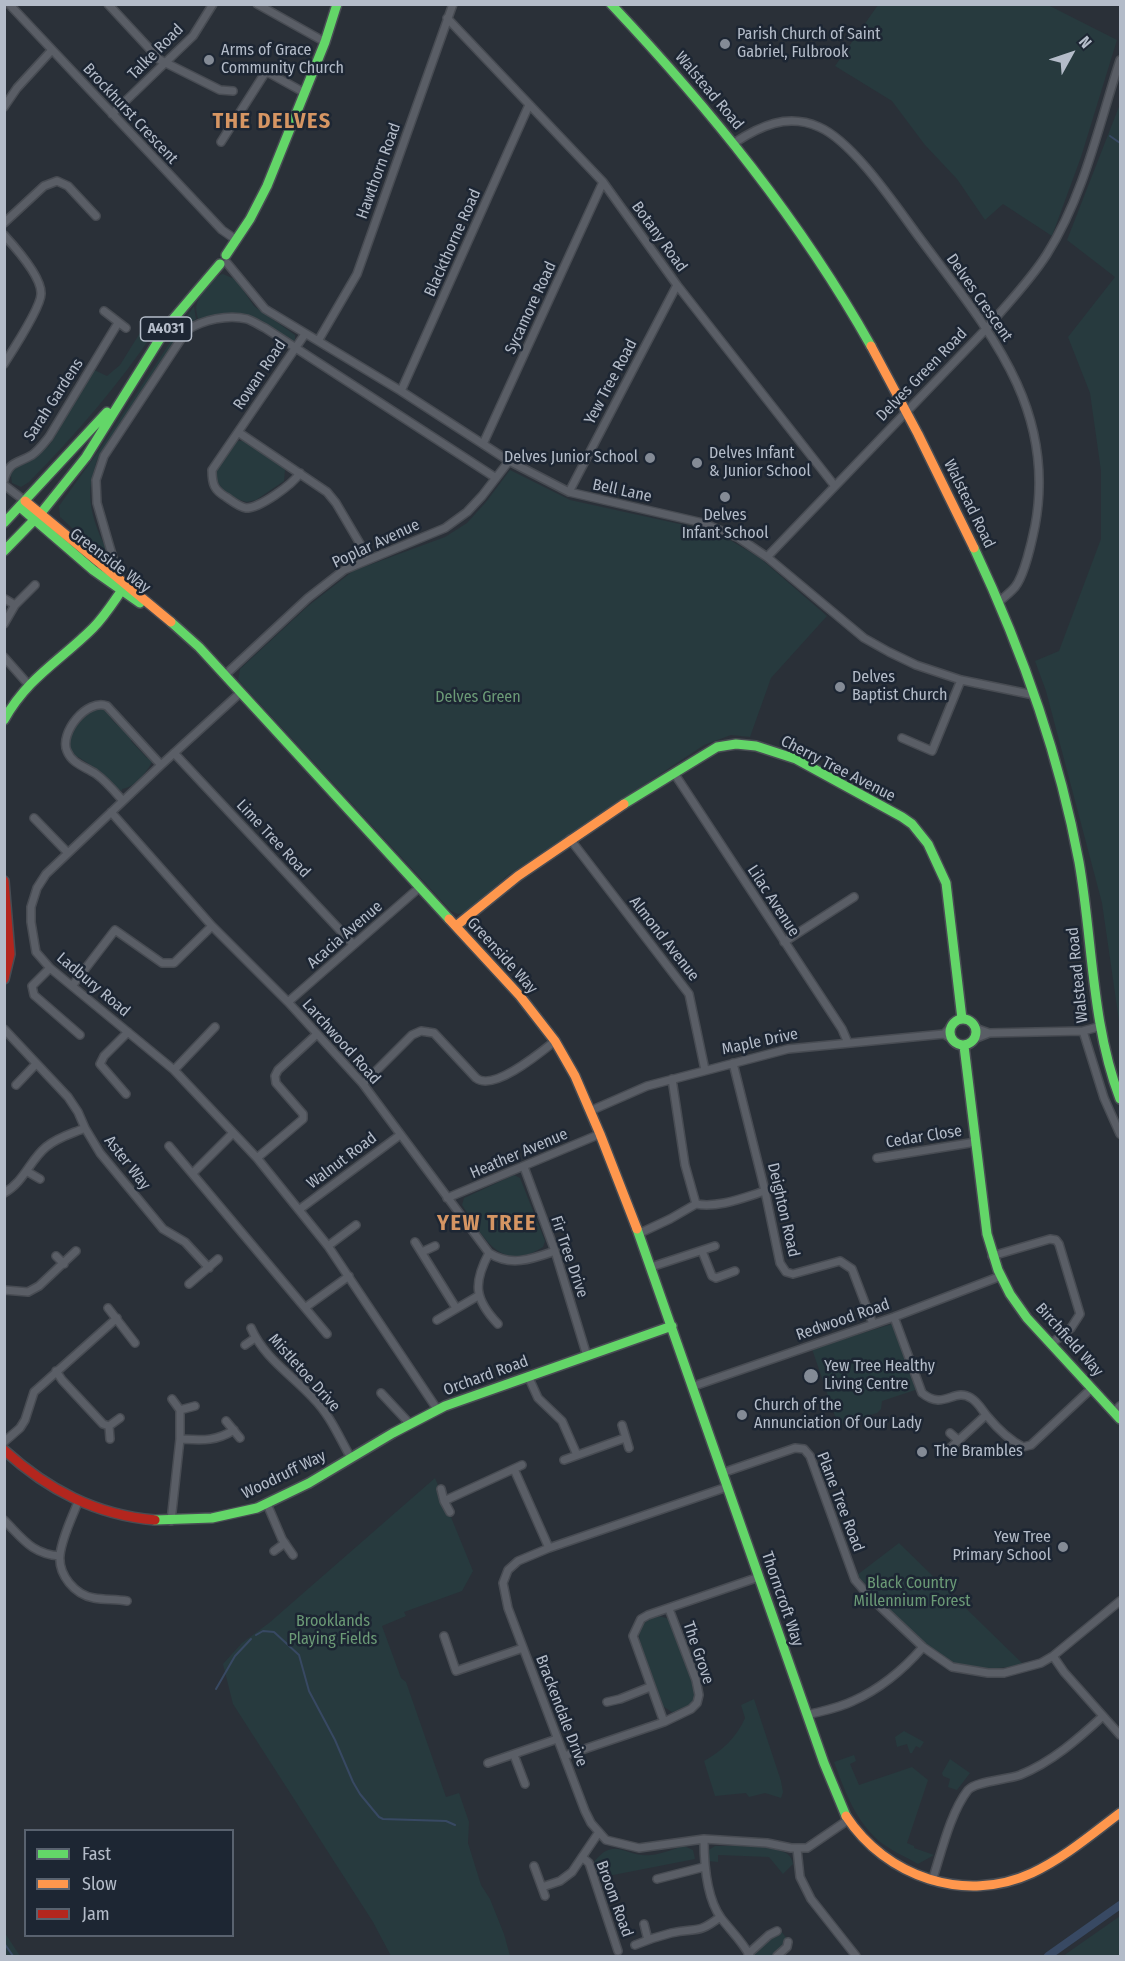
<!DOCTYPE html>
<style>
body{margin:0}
#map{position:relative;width:1125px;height:1961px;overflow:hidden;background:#2a3038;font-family:"Fira Sans Condensed",sans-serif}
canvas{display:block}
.frame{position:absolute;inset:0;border:6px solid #b4bcc9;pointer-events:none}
.legend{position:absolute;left:24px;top:1829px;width:210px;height:108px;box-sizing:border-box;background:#1d2633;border:2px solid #59626f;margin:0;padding:8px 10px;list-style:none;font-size:18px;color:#b4bcc9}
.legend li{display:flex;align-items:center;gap:12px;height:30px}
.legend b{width:30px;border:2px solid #59626f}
.north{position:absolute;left:1041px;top:24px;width:60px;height:60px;-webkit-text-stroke:4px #1d2633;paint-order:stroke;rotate:50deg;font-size:16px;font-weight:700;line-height:24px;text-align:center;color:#b4bcc9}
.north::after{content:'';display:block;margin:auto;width:21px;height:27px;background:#b4bcc9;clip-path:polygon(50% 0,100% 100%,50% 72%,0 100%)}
</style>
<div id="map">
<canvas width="1125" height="1961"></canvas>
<div class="frame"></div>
<ul class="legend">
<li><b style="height:8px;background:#63d668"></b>Fast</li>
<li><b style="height:8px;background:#ff974d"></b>Slow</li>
<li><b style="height:8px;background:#b3261e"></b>Jam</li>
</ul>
<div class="north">N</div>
</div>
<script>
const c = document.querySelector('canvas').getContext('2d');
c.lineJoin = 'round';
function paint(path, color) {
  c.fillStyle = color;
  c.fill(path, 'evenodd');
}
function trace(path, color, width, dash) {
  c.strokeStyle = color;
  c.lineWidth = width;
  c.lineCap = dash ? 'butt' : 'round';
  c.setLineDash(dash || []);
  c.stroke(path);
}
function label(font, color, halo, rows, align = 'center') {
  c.font = font + ' "Fira Sans Condensed",sans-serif';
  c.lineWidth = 5;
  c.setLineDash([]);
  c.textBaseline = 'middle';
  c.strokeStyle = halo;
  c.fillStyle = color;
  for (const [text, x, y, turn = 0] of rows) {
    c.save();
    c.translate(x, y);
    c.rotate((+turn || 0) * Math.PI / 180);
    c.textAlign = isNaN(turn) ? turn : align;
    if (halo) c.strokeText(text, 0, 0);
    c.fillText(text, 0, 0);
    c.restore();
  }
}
const green = new Path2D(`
 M878,5H1048L1117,40L1081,157L1052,236L1003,204L985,220L957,179L925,145L892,101L835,66Z
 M1120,104V1028L1102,903L1046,691L1035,661L1059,651L1101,539V471L1090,393L1068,337L1115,277L1067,240Z
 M223,274L232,278L234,277L254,306L295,335V340L291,342L250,319L229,315L198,319C197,314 195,308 197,304C199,293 213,276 223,274Z
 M194,306L196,319L185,328L97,460C95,468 92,476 91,484C87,506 98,535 109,553V558L106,559L60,517L59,506L102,446Z
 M143,328L156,329C119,385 76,434 29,482L21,487L12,483L11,475L14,468C27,463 38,459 45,446L48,447L56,435L54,433L92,369L107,376L120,365Z
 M238,441H246L282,465L285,470L284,481L256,500L247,502C232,499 218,488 214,474L234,443Z
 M510,470L570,500L698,528L730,540L760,558L827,616L771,678L750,737L731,735L704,745L508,875L466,912L458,914L451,911L238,680L240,669L308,606L353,571L445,537L467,523L486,502Z
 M94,708H102L108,712C111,724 124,728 132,738L131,741L147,758H150L152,762C146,773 135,787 122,789V791L112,786V782L100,771L78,757H73C61,735 75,728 88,714L89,711Z
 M514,1175L520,1178L545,1241L543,1247C500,1275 483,1236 462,1205L464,1198Z
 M895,1323L918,1389L882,1401L881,1409L877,1413L838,1425L812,1349Z
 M435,1478L473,1571L462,1591L404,1612L406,1616L382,1626L401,1678L406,1682L446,1797L459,1793L469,1822L468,1843L481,1885L490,1899L504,1934L510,1956H391L373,1922L233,1704L223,1664L242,1643L269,1623Z
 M899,1543L1023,1664C1004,1669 972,1671 954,1663C949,1661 943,1656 938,1653C908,1631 882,1603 857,1575Z
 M659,1616L669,1619L671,1624L694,1688C697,1705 687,1710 672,1712L661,1705L640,1641C637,1626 645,1619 659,1616Z
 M754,1699L781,1781L783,1792L781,1798L765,1793L749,1797L746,1793L715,1796L704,1761C722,1751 737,1737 745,1718L741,1705Z
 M904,1731L924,1742L920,1748L916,1746L912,1753H910L907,1744L897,1747L895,1737Z
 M854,1755L856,1761L850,1764L859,1785L912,1767L928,1780L907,1843L914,1846V1848L934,1855L918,1864C908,1858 898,1854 889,1848C858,1829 846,1794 834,1762Z
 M950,1759L970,1773L957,1790L948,1787L950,1779L943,1776L942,1773Z
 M684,1846L693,1850L695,1859L603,1877L598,1876L594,1862C615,1835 625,1858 651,1855C662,1854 673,1849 684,1846Z
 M715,1846C732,1846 771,1845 786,1853C791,1856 792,1860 793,1864L783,1874L769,1857L718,1855V1862L708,1861L707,1851Z
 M1120,1916V1956H1063Z
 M781,1931L787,1939L785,1945L772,1956H754L755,1951C765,1946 768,1937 780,1935Z
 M5,1933L20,1956H5Z`);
const stream = new Path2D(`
 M1110,136L1120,143
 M256,1635L263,1631L274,1632L299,1655L309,1691L335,1740L353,1782L360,1794L379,1817L383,1819L446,1821L455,1825
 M216,1689L235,1656L251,1639
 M4,1943L13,1956`);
const canal = new Path2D(`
 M1048,1956L1120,1905`);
const street = new Path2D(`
 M9,4L222,230L235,239
 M108,4L160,60L220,90L233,91
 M257,4L325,42
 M447,18L603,182L677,285L834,485
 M4,107L17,88L51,51
 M112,114L193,36L213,4
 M221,142L265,73H269L305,93
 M734,143C760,126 787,113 819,127C852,141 894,203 916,233C983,324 1058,404 1035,526C1032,541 1024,576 1015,587C1011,592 1004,597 999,602
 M4,223L44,186L57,181L68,186L96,216
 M4,235C15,247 42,277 41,294C41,307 13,350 4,364
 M227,263L265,309L401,391L509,461L569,492L703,523L739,538L767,557L864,638L889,652L916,665L961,680L1034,695
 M104,311L126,328
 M318,341L357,274L453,4
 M401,391L529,105
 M238,432L327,492L336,503L369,559
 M483,444L603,182
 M300,473C292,485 260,508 246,508C239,507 232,501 226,497C214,490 212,484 212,470L305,334
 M4,480C9,461 17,464 32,455C39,450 44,443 49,437L118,323
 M4,485L25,501
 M569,492L677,285
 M767,557L986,329C1007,304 1030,281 1047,254C1084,195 1099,125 1120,60
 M108,570L113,558L97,503L96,480L104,456L187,330C203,320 228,314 247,319C253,321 259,325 265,328L496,478
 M5,599L15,605
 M4,624L15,605L35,585
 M4,657L27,683
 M225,675L308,598L344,570L445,528L467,512L482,496L509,461
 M240,693L161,765L46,874L37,888L31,907V922L36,952L50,968L174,1070L257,1158L328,1246L437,1409
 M902,738L932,751L961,680
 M174,753L353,944
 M674,773L842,1029L848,1043
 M123,801C115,792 106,781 96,774C86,767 72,764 67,751C59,733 87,698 107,706L161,765
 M111,812L212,926L288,1002L363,1084L489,1253C511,1267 532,1259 555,1251
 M34,818L68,853
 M570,839L689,994L705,1070
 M784,942L854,897
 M50,968L32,986L34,995L80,1035
 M72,986L115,930L162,963H174L212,926
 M288,1002L420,887
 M975,1028L989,1033L1083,1031L1098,1027
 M4,1029L68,1097L78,1112L85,1128L100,1153L163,1229L185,1242L209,1268
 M1083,1031L1104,1098L1120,1134
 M944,1034L952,1026
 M974,1039L989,1033
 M733,1063L765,1191L780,1263L786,1272L793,1274L840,1261L852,1269L873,1324
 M174,1070L215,1027
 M672,1079L685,1165L696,1204
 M363,1084L412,1035L421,1031L434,1033L476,1078C493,1092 540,1053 555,1041
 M16,1085L36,1064
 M126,1094L100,1064L104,1056L128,1032
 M590,1111L647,1086L788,1049L944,1034L952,1039
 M169,1146L327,1334
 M257,1158L303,1119V1114L276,1083L275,1076L278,1070L317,1034
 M877,1158L976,1142
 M524,1167L555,1251L587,1356
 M28,1172L40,1179
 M193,1173L233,1133
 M4,1193C24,1182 30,1160 46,1147C58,1137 71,1134 85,1128
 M447,1198L600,1134
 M300,1209L400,1135
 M638,1234L670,1219L696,1204C719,1208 742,1198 765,1191
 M415,1242L456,1308
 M328,1246L356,1225
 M702,1251L712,1276L716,1278L735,1271
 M422,1252L435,1246
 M489,1253C473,1283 474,1299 498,1324
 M56,1256L64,1264
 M992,1256L1050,1239L1056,1240L1059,1244L1080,1314L1071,1328L1051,1344
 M651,1267L715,1246
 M189,1284L218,1259
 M4,1290L28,1292L39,1286L76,1251
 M306,1307L349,1276
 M108,1308L135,1343
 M894,1317L922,1393C944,1411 954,1387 971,1398C978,1402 982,1410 987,1416C997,1428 1009,1440 1023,1447L1031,1445L1092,1388
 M437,1320L478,1296
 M251,1328C264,1358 292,1375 313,1398C330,1415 339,1437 351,1458
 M245,1345L255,1338
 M56,1371L62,1380L103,1424L109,1426
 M528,1376L538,1398L562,1421L577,1455
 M694,1386L894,1317L1001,1276
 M381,1393L410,1424
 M180,1410L195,1406
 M1114,1412L1120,1406
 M226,1421L240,1438
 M622,1425L629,1448
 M950,1433L958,1440
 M110,1439L109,1426L120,1418
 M180,1439C201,1440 215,1442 234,1430
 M4,1442L20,1428L25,1420L34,1392L117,1318
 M948,1450L986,1415
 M564,1460L625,1438
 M514,1469L549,1548
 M722,1473L795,1448L804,1449L810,1456L855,1580L870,1597L923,1647L952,1667L988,1673H1004L1041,1663L1053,1656L1120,1601
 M727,1487L549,1548L518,1561L508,1570L503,1583L508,1608L585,1811L591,1823L606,1840L639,1848L704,1839L767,1843L791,1848H807L848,1820
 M441,1489L444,1501L450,1512
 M444,1501L522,1465
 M78,1502C72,1518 62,1537 60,1555C58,1575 75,1595 94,1598C105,1600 116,1599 127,1601
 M267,1504L282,1539L293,1555
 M4,1520C23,1539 32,1554 60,1556
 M171,1521L180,1439V1410L172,1399
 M274,1551L285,1543
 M444,1636L456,1671L523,1648
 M1053,1656L1064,1672L1120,1735
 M607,1702L620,1699L650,1687
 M807,1715C822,1711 839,1708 853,1701C880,1689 903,1670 923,1647
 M664,1722L633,1636L641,1619L648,1615L759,1577
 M514,1755L525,1784
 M564,1756L664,1722L691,1709L697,1703L699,1695L696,1680L669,1609
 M488,1763L557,1739
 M704,1839C704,1864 706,1897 721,1918C731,1931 742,1941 750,1956
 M797,1849L800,1877L811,1899L856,1956
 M582,1857L589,1863L618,1951
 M534,1866L545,1896
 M657,1879L704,1867
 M932,1881C941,1854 950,1813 968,1790C976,1781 1006,1780 1020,1775C1052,1762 1078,1739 1103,1716
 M542,1887L560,1881L572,1872L599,1832
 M644,1924L648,1940
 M635,1945C647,1940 659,1936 671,1933C696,1927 697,1935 720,1917
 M748,1954L769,1935L777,1931
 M777,1956L787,1947L788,1942`);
const fast = new Path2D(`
 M611,4C710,109 800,220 871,346
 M226,255L250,219L267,186L325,42L337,4
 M20,507L93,570L140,603
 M4,523L107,412
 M974,548C1021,648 1059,754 1079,862C1093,942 1091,1022 1120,1099
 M4,551L41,513L86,457L169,324L220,264
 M171,622L199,647L449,919
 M4,720C28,677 60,661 93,628C105,616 114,601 124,587
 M624,804L717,747L736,744L756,746L796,759L902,817L912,824L928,844L946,883L962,1019
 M950 1032a13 13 0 1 1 26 0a13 13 0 1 1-26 0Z
 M964,1046L987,1234L998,1270L1010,1294L1027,1318L1120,1419
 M637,1229L824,1763L846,1816
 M155,1520L212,1518L257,1508L309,1483L393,1433L445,1406L672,1326`);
const slow = new Path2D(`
 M871,346L918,434L974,548
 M25,501L171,622
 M449,919L520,996L555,1041L575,1076L600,1134L637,1229
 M456,926L518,876L624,804
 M846,1816C886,1877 965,1904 1032,1873C1064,1858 1092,1834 1120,1813`);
const jam = new Path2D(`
 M4,881L10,954L4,979
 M4,1450C48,1490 96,1515 155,1520`);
const markers = [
 [725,44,6,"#848b96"],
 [209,60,6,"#848b96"],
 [650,458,6,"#848b96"],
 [697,463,6,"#848b96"],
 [725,497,6,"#848b96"],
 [840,687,6,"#848b96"],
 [811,1376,8,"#848b96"],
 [742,1415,6,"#848b96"],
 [922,1452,6,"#848b96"],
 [1063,1547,6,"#848b96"]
];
const shields = [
 [166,329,51]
];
const shieldNames = [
 ["A4031",166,329]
];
const poiNames = [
 ["Parish Church of Saint",737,35],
 ["Gabriel, Fulbrook",737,53],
 ["Arms of Grace",221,51],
 ["Community Church",221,69],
 ["Delves Infant",709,454],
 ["& Junior School",709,472],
 ["Delves Junior School",638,458,"right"],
 ["Delves",725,516,"center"],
 ["Infant School",725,534,"center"],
 ["Delves",852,678],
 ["Baptist Church",852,696],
 ["Yew Tree Healthy",824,1367],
 ["Living Centre",824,1385],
 ["Church of the",754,1406],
 ["Annunciation Of Our Lady",754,1424],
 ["The Brambles",934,1452],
 ["Yew Tree",1051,1538,"right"],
 ["Primary School",1051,1556,"right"]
];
const streetNames = [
 ["Talke Road",156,52,-45],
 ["Walstead Road",709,91,50],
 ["Brockhurst Crescent",130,114,47],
 ["Hawthorn Road",379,171,-70],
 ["Botany Road",659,237,54],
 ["Blackthorne Road",453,243,-66],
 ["Delves Crescent",979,298,55],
 ["Sycamore Road",531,308,-65],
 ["Rowan Road",260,375,-56],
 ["Delves Green Road",922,375,-46],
 ["Yew Tree Road",611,382,-62],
 ["Sarah Gardens",54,400,-57],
 ["Bell Lane",622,491,12],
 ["Walstead Road",969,504,64],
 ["Poplar Avenue",376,544,-25],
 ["Greenside Way",110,561,37],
 ["Cherry Tree Avenue",838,769,27],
 ["Lime Tree Road",273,839,47],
 ["Lilac Avenue",773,901,57],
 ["Acacia Avenue",345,935,-41],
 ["Almond Avenue",664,939,52],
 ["Greenside Way",502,956,48],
 ["Walstead Road",1078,975,-96],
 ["Ladbury Road",93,985,40],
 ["Larchwood Road",341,1042,48],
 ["Maple Drive",760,1042,-12],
 ["Cedar Close",924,1137,-9],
 ["Heather Avenue",519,1154,-23],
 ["Walnut Road",342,1161,-37],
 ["Aster Way",127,1163,52],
 ["Deighton Road",783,1210,77],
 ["Fir Tree Drive",569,1257,71],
 ["Redwood Road",843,1320,-19],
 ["Birchfield Way",1069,1340,48],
 ["Mistletoe Drive",304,1373,48],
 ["Orchard Road",486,1376,-20],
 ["Woodruff Way",284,1475,-26],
 ["Plane Tree Road",840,1502,69],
 ["Thorncroft Way",782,1599,71],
 ["The Grove",698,1653,71],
 ["Brackendale Drive",561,1711,69],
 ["Broom Road",614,1899,70]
];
const parkNames = [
 ["Delves Green",478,698],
 ["Black Country",912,1584],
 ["Millennium Forest",912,1602],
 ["Brooklands",333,1622],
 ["Playing Fields",333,1640]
];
const districtNames = [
 ["THE DELVES",272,122],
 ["YEW TREE",487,1224]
];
paint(green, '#273a3e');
trace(stream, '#384963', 2);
trace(canal, '#384963', 8);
trace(street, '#484c53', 10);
trace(fast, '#484c53', 12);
trace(slow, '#484c53', 12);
trace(jam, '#484c53', 12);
trace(street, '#5a5e66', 7);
trace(fast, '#63d668', 9);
trace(slow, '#ff974d', 9);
trace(jam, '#b3261e', 9);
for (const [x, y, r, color] of markers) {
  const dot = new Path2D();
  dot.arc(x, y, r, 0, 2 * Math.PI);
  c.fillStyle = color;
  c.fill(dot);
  trace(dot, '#1d2633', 2);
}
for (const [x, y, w] of shields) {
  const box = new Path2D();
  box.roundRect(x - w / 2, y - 12, w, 24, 4.5);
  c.fillStyle = '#1d2633';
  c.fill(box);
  trace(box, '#b4bcc9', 1.5);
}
label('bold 15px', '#b4bcc9', null, shieldNames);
label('16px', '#b4bcc9', '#1d2633', poiNames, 'left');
label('16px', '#b4bcc9', '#1d2633', streetNames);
label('16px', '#6b9a76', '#1d2633', parkNames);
c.letterSpacing = '1.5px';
label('bold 22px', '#d59563', '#1d2633', districtNames);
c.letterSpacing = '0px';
</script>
